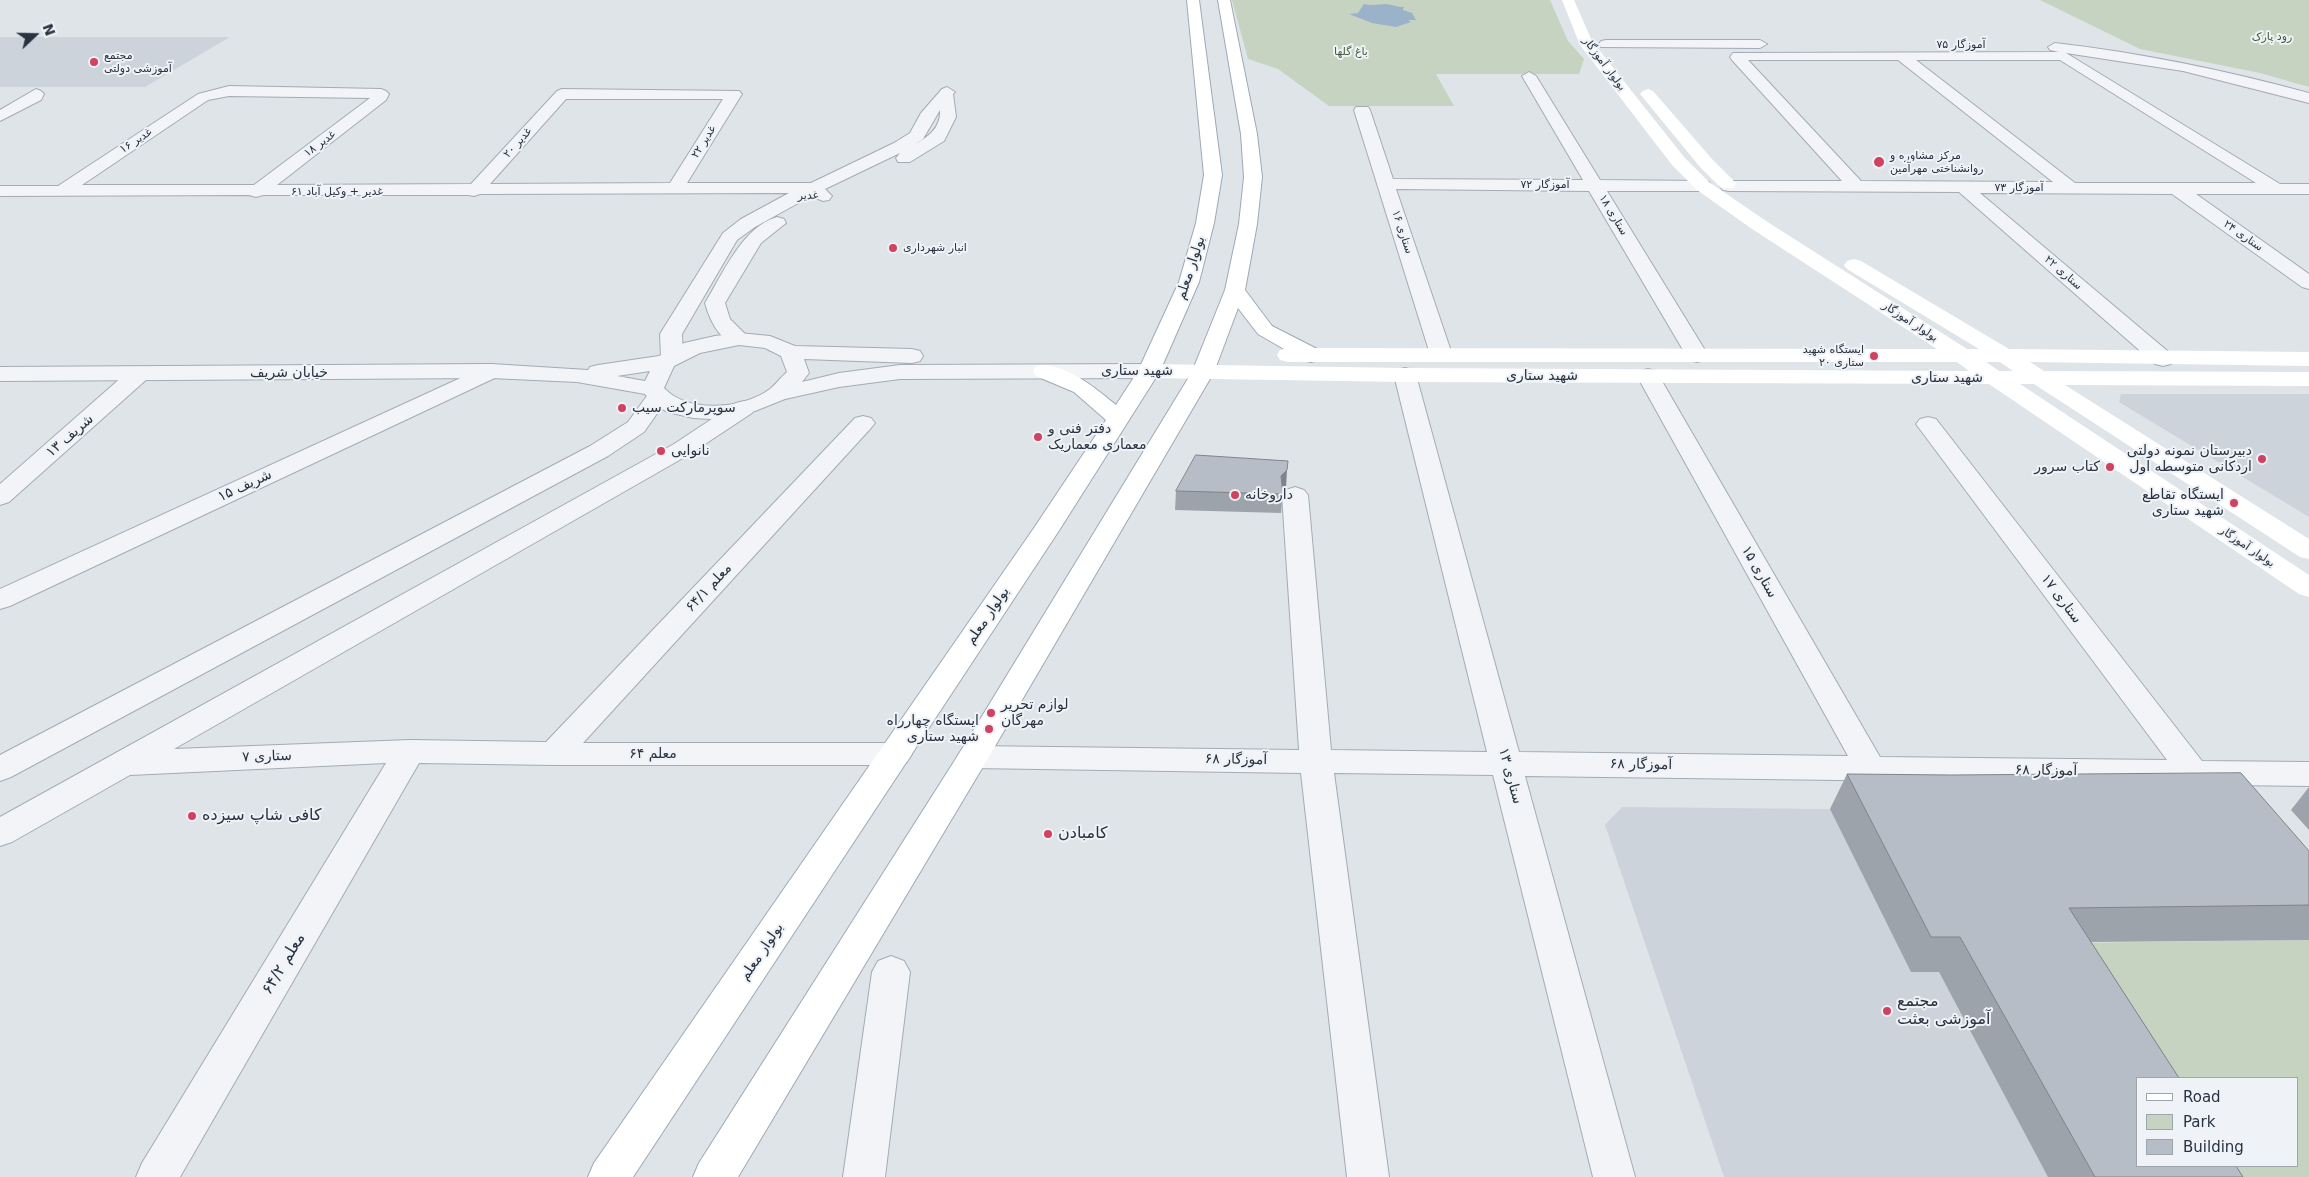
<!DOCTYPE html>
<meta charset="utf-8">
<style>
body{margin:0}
#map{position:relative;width:2309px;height:1177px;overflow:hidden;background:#dfe4e9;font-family:"DejaVu Sans",sans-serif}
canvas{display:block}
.legend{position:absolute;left:2136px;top:1077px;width:162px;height:90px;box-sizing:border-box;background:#eff2f6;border:1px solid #9fa5ad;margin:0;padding:6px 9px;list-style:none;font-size:15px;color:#283240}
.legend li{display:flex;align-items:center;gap:10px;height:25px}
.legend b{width:25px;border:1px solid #9fa5ad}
.north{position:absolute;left:10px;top:10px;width:50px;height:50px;-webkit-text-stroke:4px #eff2f6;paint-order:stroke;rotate:69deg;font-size:14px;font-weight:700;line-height:20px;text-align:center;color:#283240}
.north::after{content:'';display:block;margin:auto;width:18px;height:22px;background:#283240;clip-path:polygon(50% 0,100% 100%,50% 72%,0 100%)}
</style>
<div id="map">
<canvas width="2309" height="1177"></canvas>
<ul class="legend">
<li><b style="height:6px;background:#fff"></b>Road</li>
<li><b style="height:14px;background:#c6d3c0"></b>Park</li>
<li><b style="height:14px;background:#b6bdc6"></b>Building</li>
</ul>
<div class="north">N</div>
</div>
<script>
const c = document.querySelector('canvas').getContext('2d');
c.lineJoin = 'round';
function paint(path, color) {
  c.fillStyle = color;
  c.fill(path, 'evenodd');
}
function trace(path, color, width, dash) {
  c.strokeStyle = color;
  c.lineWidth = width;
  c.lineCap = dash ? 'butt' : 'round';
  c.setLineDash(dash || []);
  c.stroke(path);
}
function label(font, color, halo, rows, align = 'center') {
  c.font = font + ' "DejaVu Sans",Cairo,sans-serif';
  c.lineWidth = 4;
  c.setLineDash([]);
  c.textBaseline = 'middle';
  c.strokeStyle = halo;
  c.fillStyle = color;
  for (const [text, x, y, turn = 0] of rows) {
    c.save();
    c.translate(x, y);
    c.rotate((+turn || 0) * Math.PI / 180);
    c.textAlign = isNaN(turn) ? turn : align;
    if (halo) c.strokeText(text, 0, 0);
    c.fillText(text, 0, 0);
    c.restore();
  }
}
const built = new Path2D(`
 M0,37H230L145,87H0Z
 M2121,394H2309V517L2119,402Z
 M1622,807L1927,810L2138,1078V1166L2214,1177H1724L1605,825Z`);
const green = new Path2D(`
 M1232,0H1550L1568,41L1584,59L1579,74H1436L1454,106H1329L1278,69L1248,59Z
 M2040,0H2309V87L2260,73L2140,49Z
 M2309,940V1177H2214L2207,1166H2298V1078H2150L2062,943Z`);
const water = new Path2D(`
 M1364,4C1374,6 1379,4 1386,4C1393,5 1398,7 1404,7L1403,10L1412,13L1416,20H1408L1411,22L1396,27L1372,23L1349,14L1358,13Z`);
const minor = new Path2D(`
 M1606,40H1760L1767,44L1760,48L1601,47L1599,44L1601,41Z
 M2055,43C2141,53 2225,70 2309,93V103L2183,71L2066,53L2280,184H2309V194H2196L2309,274V289L2302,287L2172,194L1980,193L2171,354L2174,359L2171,364L2163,366L2155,364L1959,192L1729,191L1723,190L1720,186L1723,182L1729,181H1842L1732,60L1730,57L1733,53L2059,52L2050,50L2048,47ZM1748,60H1898L2053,182L1861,181ZM1916,60H2060L2256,183H2075Z
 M1529,72L1536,76L1600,180L1703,181L1709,182L1712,186L1709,190L1703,191H1607L1708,355L1705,360L1697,362L1689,360L1686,355L1589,191L1396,189L1452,354L1449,359L1441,360L1433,359L1430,354L1354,110L1356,107H1368L1370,110L1393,179L1583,180L1522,76Z
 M229,86L381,89L386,91L389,94L386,100L277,185L471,184L557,91L562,89L739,91L742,94L687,183H811L894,143L910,133L921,113L942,89L947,87L955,92L953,94L956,117L944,141L910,162H898L896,158L900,153L825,189L832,196L829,200L823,201L811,196L755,227L737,240L682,334L683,357L680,362L672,364L664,362L661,357L660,334L723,233L741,219L789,193L480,194L474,196L468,195H263L256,197L249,195L0,196V186H58L198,94ZM229,96L370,98L254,185H82L208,100ZM566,99H723L670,183L490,184ZM940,110C941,128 928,137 914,145L923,139Z
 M36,89L41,91L44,94L41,100L0,121V110Z
 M777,217L784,219L786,223L761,243L725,303L730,319L750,339L747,344C723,349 710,322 705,303C722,275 743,226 777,217Z
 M491,364L499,366L502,371L499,376L10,606L0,609V589Z
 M139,367L147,369L150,374L147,379L9,502L0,505V484L131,369Z
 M1405,368L1413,370L1416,375L1519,752L1848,756L1637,376L1640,371L1648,369L1656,371L1659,376L1880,757L2167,760L1916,424L1920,419L1928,417L1936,419L2202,761L2309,762V786L1525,776L1635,1177H1593L1493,775L1334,773L1389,1177H1347L1301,773L973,768L962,765L957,757L962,749L973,746L1299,750L1282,495L1286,490L1295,487L1304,490L1308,495L1331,750L1487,752L1394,375L1397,370Z
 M657,391L665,393L668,398L644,432L608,456L11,777L0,781V755L590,446L628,422L649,393Z
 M744,401L752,403L756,408L752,413L690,454L174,749L410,740L546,742L855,418L863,416L871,418L875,423L871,428L583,743H896L907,746L912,754L907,762L896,765H554L419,763L180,1177H136L142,1163L386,763L130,775L12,842L0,846V817L674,444L736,403Z
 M891,956L904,961L910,972L885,1177H843L872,972L878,961Z`);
const tertiary = new Path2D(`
 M739,333L770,336L795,346L912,349L920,351L923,356L920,361L912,363L804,359L809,373L802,382L839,373L900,365L1149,364L1157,366L1160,371L1157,376L1149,378L900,379L839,387L785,399L755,411L711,419L693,418L668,412L654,405L645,394L577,382L491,378L0,381V367L491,364L588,370L590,367L598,365L659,356L684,343L715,336ZM739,345L765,348L781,356L787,372C781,377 776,384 770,389C743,409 688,414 664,388L674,366L700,353ZM650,371L645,381L617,376Z`);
const secondary = new Path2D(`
 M1562,0H1574L1592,41L1684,157L1709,182L1766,221L1967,349H1979L1847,269L1844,265L1847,261L1854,259L1861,261L2009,349L2309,352V366L2030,362L2044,371L2309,372V386L2065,385L2309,539V559L2300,557L2034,384H2020L2309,575V597L2299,594L1989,384L1405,382L1149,378L1141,376L1138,371L1141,366L1149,364L1405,368L1969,371L1957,362H1288L1280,360L1277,355L1280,350L1288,348L1937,349L1752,229L1697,190L1672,165L1580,45ZM1986,362H2000L2013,371H1999Z
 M1648,89L1653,91L1712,159L1733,180L1736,184L1733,188H1721L1700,167L1640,94L1643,91Z`);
const primary = new Path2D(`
 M1187,0H1199L1222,175L1214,223L1199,282L1160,371L1060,529L633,1177H588L594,1163L1034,528L1106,420L1074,392L1036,376L1033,371L1036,366C1062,360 1097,389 1116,405L1138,371L1179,282L1196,223L1204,175Z
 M1218,0H1230L1257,134L1262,177L1257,224L1245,290L1272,326L1319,350L1322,355L1319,360L1311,362L1303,360L1258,334L1238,308L1214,372L984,765L738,1177H693L699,1163L962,749L1192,372L1225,290L1239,224L1244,177L1241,134Z`);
const wall = new Path2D(`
 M1286,488L1283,492L1281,513L1175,510L1176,491Z
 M1847,774L2309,851V940L2091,942L2243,1177H2048L1939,972H1911L1830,809Z
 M2309,787V830L2291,810Z`);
const shadedWall = new Path2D(`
 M1287,470L1286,488L1280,495L1281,476Z`);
const building = new Path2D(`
 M1196,455L1288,461L1287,470L1281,476L1283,494L1176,491Z
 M2241,773L2309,851V905L2069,908L2179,1078H2138V1166H2236L2243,1177H2095L1960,937H1931L1847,774L1951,775Z`);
const markers = [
 [94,62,5,"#d0425f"],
 [1879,162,6,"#d0425f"],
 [893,248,5,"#d0425f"],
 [1874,356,5,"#d0425f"],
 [622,408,5,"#d0425f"],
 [1038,437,5,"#d0425f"],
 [661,451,5,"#d0425f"],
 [2262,459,5,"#d0425f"],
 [2110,467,5,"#d0425f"],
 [1235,495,5,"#d0425f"],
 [2234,503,5,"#d0425f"],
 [991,713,5,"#d0425f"],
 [989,729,5,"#d0425f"],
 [192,816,5,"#d0425f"],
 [1048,834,5,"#d0425f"],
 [1887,1011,5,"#d0425f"]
];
const farParknames = [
 ["رود پارک",2272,37],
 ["باغ گلها",1351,52]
];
const farStreetnames = [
 ["آموزگار ۷۵",1961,45],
 ["بولوار آموزگار",1604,64,53],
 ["غدیر ۱۶",136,141,-33],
 ["غدیر ۲۲",704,142,-58],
 ["غدیر ۲۰",518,143,-48],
 ["غدیر ۱۸",320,144,-37],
 ["۷۲ آموزگار",1545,185],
 ["۷۳ آموزگار",2019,188],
 ["غدیر + وکیل آباد ۶۱",337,192],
 ["غدیر",808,196,-2],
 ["ستاری ۱۸",1613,215,59],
 ["ستاری ۱۶",1402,232,72],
 ["ستاری ۲۴",2243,236,35],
 ["ستاری ۲۲",2063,273,41],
 ["بولوار آموزگار",1910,322,33],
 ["بولوار آموزگار",2247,547,34]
];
const farPoinames = [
 ["مجتمع",104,56],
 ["آموزشی دولتی",104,69],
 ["مرکز مشاوره و",1890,156],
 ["روانشناختی مهرآمین",1890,169],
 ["انبار شهرداری",903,248],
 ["ایستگاه شهید",1864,350,"right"],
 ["ستاری ۲۰",1864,363,"right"]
];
const streetNames = [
 ["بولوار معلم",1191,268,-72],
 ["شهید ستاری",1137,371],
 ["خیابان شریف",289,373],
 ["شهید ستاری",1542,376],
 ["شهید ستاری",1947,378],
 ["شریف ۱۳",70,436,-41],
 ["شریف ۱۵",245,486,-25],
 ["ستاری ۱۵",1759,572,60],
 ["معلم ۶۴/۱",709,588,-47],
 ["ستاری ۱۷",2061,599,53],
 ["بولوار معلم",988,616,-56],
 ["معلم ۶۴",653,754],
 ["ستاری ۷",267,757,-2],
 ["آموزگار ۶۸",1236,760,1],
 ["آموزگار ۶۸",1641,765,1],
 ["آموزگار ۶۸",2046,771,1],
 ["ستاری ۱۳",1510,776,75],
 ["بولوار معلم",762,952,-56]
];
const poiNames = [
 ["سوپرمارکت سیب",632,408],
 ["دفتر فنی و",1048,429],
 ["معماری معماریک",1048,445],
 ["نانوایی",671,451],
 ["دبیرستان نمونه دولتی",2252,451,"right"],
 ["اردکانی متوسطه اول",2252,467,"right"],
 ["کتاب سرور",2100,467,"right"],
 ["داروخانه",1245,495],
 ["ایستگاه تقاطع",2224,495,"right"],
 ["شهید ستاری",2224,511,"right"],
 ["لوازم تحریر",1001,705],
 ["مهرگان",1001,721],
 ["ایستگاه چهارراه",979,721,"right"],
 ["شهید ستاری",979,737,"right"]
];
const nearPoinames = [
 ["کافی شاپ سیزده",202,816],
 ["کامبادن",1058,834],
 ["مجتمع",1897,1002],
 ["آموزشی بعثت",1897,1020]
];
const nearStreetnames = [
 ["معلم ۶۴/۲",284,964,-59]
];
paint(built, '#cdd3db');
paint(green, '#c6d3c0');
paint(water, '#9ab3ca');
trace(minor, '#a4abb3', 2);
trace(tertiary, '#a4abb3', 2);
trace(primary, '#9ea9b5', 2);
paint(minor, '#f2f4f7');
paint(tertiary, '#f2f4f7');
paint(secondary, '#fff');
paint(primary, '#fff');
paint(wall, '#9da3aa');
paint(shadedWall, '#7f848b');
paint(building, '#b6bdc6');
trace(building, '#7f848b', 1);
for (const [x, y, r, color] of markers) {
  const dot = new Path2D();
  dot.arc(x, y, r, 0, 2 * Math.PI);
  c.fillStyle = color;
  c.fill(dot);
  trace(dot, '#eff2f6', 2);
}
label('11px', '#3e5c35', '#eff2f6', farParknames);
label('11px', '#283240', '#eff2f6', farStreetnames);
label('11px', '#283240', '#eff2f6', farPoinames, 'left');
label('14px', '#283240', '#eff2f6', streetNames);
label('14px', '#283240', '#eff2f6', poiNames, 'left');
label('16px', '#283240', '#eff2f6', nearPoinames, 'left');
label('16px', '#283240', '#eff2f6', nearStreetnames);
</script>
